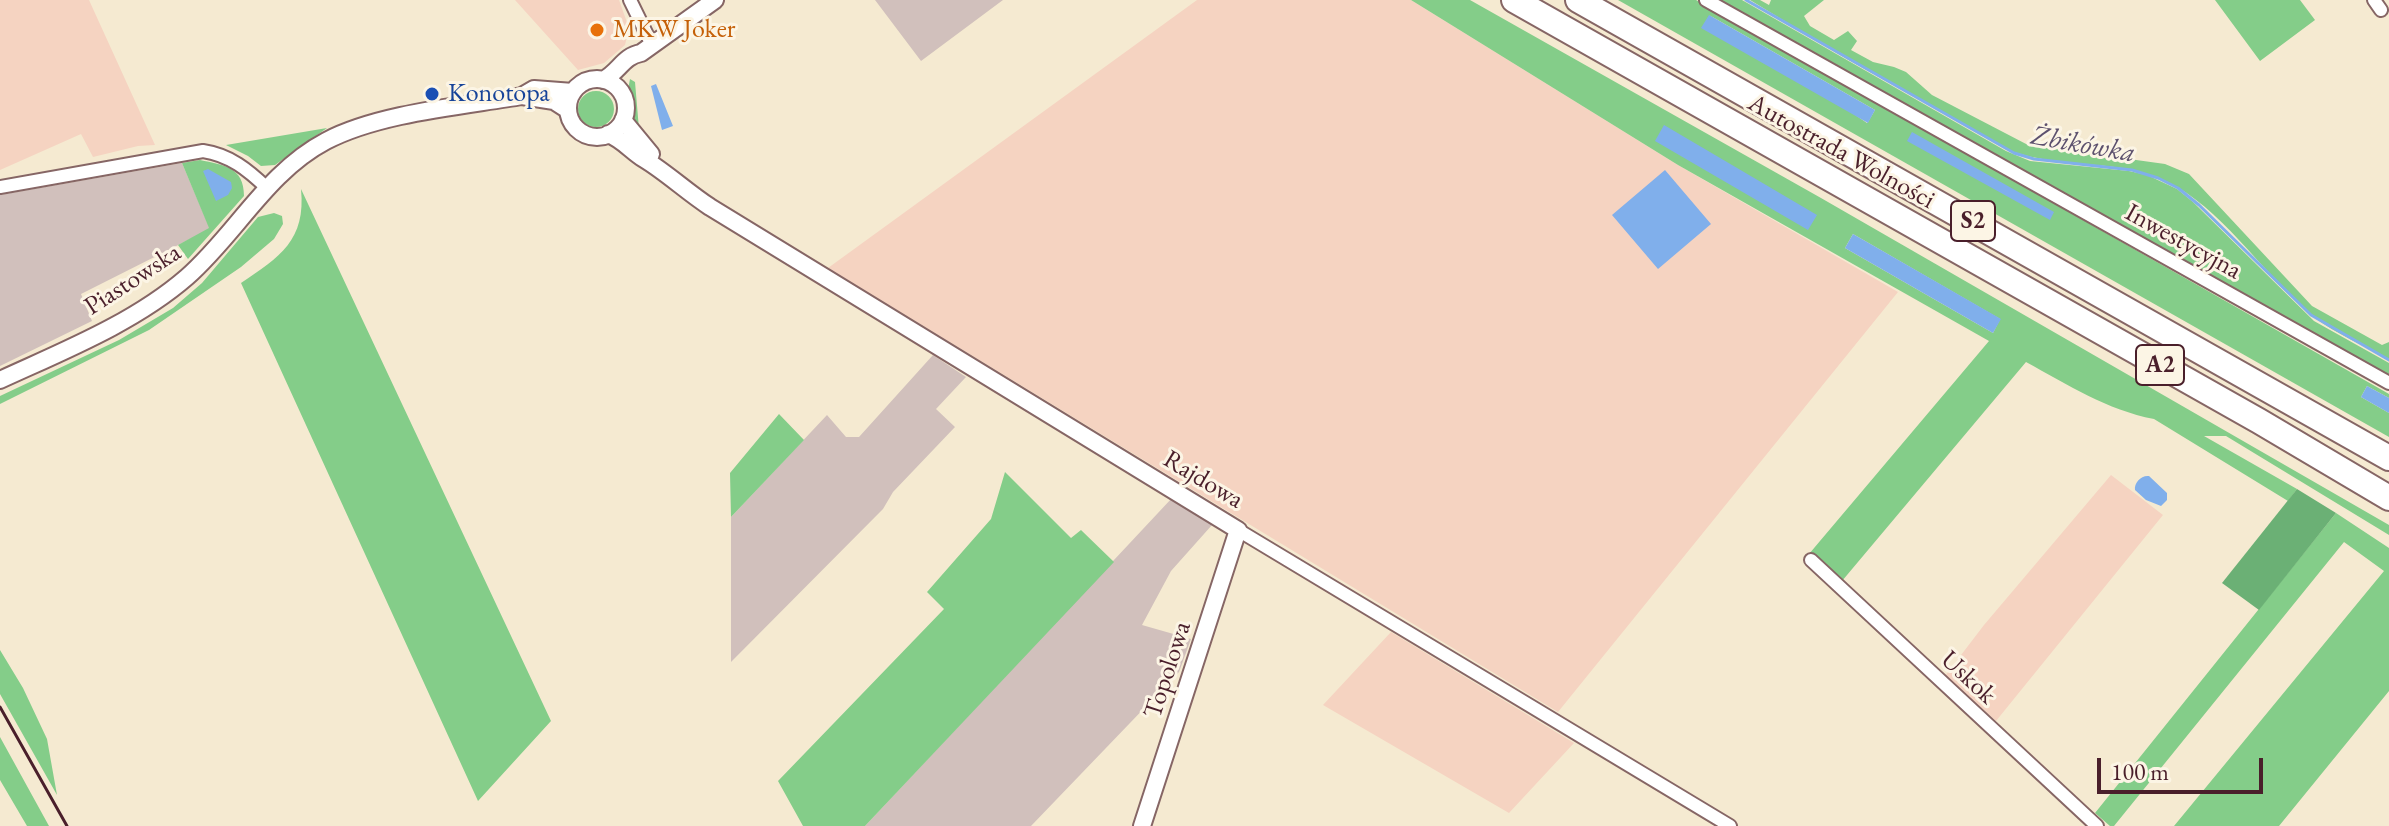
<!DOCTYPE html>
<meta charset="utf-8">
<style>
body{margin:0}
#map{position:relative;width:2389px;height:826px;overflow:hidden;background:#f5ead1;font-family:"EB Garamond",serif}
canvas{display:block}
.scale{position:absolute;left:2097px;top:758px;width:166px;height:36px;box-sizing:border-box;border:4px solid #4a1f2b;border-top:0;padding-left:10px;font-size:24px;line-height:28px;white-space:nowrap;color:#4a1f2b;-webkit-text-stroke:6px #fcf5e5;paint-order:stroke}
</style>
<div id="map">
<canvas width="2389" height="826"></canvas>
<div class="scale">100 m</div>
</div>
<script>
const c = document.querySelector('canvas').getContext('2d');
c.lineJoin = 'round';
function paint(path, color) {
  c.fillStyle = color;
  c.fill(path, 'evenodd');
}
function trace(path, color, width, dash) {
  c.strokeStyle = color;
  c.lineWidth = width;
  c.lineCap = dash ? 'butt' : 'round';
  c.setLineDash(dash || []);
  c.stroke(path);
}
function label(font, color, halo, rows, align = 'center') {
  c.font = font + ' "EB Garamond",serif';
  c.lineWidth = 6;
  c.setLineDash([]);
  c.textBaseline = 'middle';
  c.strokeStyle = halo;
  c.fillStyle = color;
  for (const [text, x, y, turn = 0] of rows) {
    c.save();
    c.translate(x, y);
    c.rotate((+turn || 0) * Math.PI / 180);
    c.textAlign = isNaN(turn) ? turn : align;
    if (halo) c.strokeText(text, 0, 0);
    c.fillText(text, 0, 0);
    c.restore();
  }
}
const built = new Path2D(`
 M0,0H89L155,145L138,146L93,157L81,134L0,170Z
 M515,0H619L629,28L625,45L604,63L578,70Z
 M1197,0H1411L1678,165L1898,292L1558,712L828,268Z
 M2111,475L2163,515L1996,721L1945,676L1984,625Z
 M1391,632L1574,743L1509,813L1323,705Z`);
const industrial = new Path2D(`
 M875,0H1003L921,61Z
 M182,163L210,229L81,294L92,321L0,366V195Z
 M933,355L966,377L936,409L955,427L893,492L883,509L731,662V517L827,415L846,437H859Z
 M1172,498L1212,525L1171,571L1142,625L1191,639L1179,672L1031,826H865Z`);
const green = new Path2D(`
 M1411,0H1470L1821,198L2389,525V535L2226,436H2204L2297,489L2288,501L2154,419C2107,410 2068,385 2026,362L1842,581L1809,554L1989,341L1678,165ZM1853,234L2000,319L1993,333L1845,248Z
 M1618,0H1696L2389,394V398L2367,386L2361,397L2389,413V437ZM1709,15L1875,110L1868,122L1867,123Z
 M1718,0H1742L2006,151L2030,161L2129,171L2147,175L2177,189L2193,202L2314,321L2389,363V380L2113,220Z
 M1750,0H1760L1769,5L1771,0H1824L1804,16L1810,26L1834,40L1848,31L1857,41L1851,50L1873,62L1894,67L1906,72L1932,95L2028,145L2165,164L2189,174L2312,306L2382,345L2389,342V359C2365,346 2336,334 2314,317C2269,280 2227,216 2177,187C2126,156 2066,171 2011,151L1847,59Z
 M2215,0H2300L2315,20L2260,61Z
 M630,79L635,82L639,129C629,116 626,96 630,79Z
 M578 109a18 18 0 1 1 36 0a18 18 0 1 1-36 0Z
 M327,128L275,165L261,166L248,156L226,145Z
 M200,160C224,165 244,167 244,196L188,259L178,245L209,228L182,163Z
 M301,189L551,721L478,801L241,283C280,257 306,240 301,189Z
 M274,213L282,216L283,224L274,239L241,267L149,330L0,404V396L119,340L173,308L202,283L258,217Z
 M779,414L804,440L731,517L730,473Z
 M1005,472L1071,538L1081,530L1114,562L865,826H803L778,781L944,609L927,592L991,519Z
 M2336,513L2389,548V691L2279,826H2174L2384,571L2344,542L2114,826H2110L2095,813Z
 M0,650L23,688L47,739L57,795L0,694Z
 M0,737L49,826H27L0,780Z`);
const forest = new Path2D(`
 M2297,489L2336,513L2259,610L2222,583Z`);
const water = new Path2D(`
 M1709,15L1875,110L1868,123L1701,28Z
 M656,84L673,126L662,130L651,86Z
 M1664,125L1817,215L1808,230L1655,141Z
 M1912,132L2054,212L2050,220L1907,141Z
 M208,169L231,182L232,188L228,195L216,201L203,171Z
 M1665,170L1711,224L1658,269L1612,215Z
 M1853,234L2001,319L1993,333L1845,248Z
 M2367,386L2389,398V413L2361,397Z
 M2149,476L2167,493V500L2161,506L2146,500L2135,490C2134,483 2141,475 2149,476Z`);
const stream = new Path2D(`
 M1746,0L2014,153L2034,159L2132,170L2158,178L2178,188L2199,205L2311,315L2389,360`);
const minor = new Path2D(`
 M630,0L652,45
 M1706,0L2389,383
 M2374,0L2381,10
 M0,187L203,151C230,155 248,170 267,188
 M1238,530L1730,826
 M1811,560L2097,826`);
const tertiary = new Path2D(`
 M568 108a29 29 0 1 1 58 0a29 29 0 1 1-58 0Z
 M603,80C619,72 623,56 641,53L715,0
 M522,96L554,101L568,110
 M623,120L651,154
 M608,134C622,139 631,151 644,159C667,173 687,192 710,207L1238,530L1142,826
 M0,380C63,351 134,323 187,277C236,234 267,172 326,141C379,113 463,106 522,96L534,89L573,92`);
const motorway = new Path2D(`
 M1514,0L2259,421L2389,498
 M1578,0L2389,458`);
const rail = new Path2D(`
 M0,707L67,826`);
const markers = [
 [597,30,8,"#e8710a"],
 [432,94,8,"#1a4fb4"]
];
const shields = [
 [1973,221,44],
 [2160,365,48]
];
const shieldNames = [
 ["S2",1973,221],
 ["A2",2160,365]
];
const foodNames = [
 ["MKW Joker",613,30]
];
const transitNames = [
 ["Konotopa",448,94]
];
const streetNames = [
 ["Autostrada Wolności",1841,152,29],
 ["Inwestycyjna",2183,242,29],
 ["Piastowska",133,280,-33],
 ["Rajdowa",1203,480,31],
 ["Topolowa",1168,670,-72],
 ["Uskok",1968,678,43]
];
const waterNames = [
 ["Żbikówka",2083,145,10]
];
paint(built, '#f5d3c1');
paint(industrial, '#d1c0bc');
paint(green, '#84cd89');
paint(forest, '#6bb075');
paint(water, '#80afeb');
trace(stream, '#80afeb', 3);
trace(minor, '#866665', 16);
trace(tertiary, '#866665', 20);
trace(motorway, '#866665', 28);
trace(minor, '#fff', 12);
trace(tertiary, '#fff', 16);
trace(motorway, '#fff', 24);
trace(rail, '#4a1f2b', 3);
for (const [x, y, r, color] of markers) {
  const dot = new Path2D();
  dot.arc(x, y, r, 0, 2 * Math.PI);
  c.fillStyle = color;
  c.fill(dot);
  trace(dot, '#fcf5e5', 3);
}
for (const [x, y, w] of shields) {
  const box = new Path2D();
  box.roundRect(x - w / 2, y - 20, w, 40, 6);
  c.fillStyle = '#fcf5e5';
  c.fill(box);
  trace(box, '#4a1f2b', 2);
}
label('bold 24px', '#4a1f2b', null, shieldNames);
label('26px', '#c56008', '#fcf5e5', foodNames, 'left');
label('26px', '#164399', '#fcf5e5', transitNames, 'left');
label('26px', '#4a1f2b', '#fcf5e5', streetNames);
label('italic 28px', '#5d516e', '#fcf5e5', waterNames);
</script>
